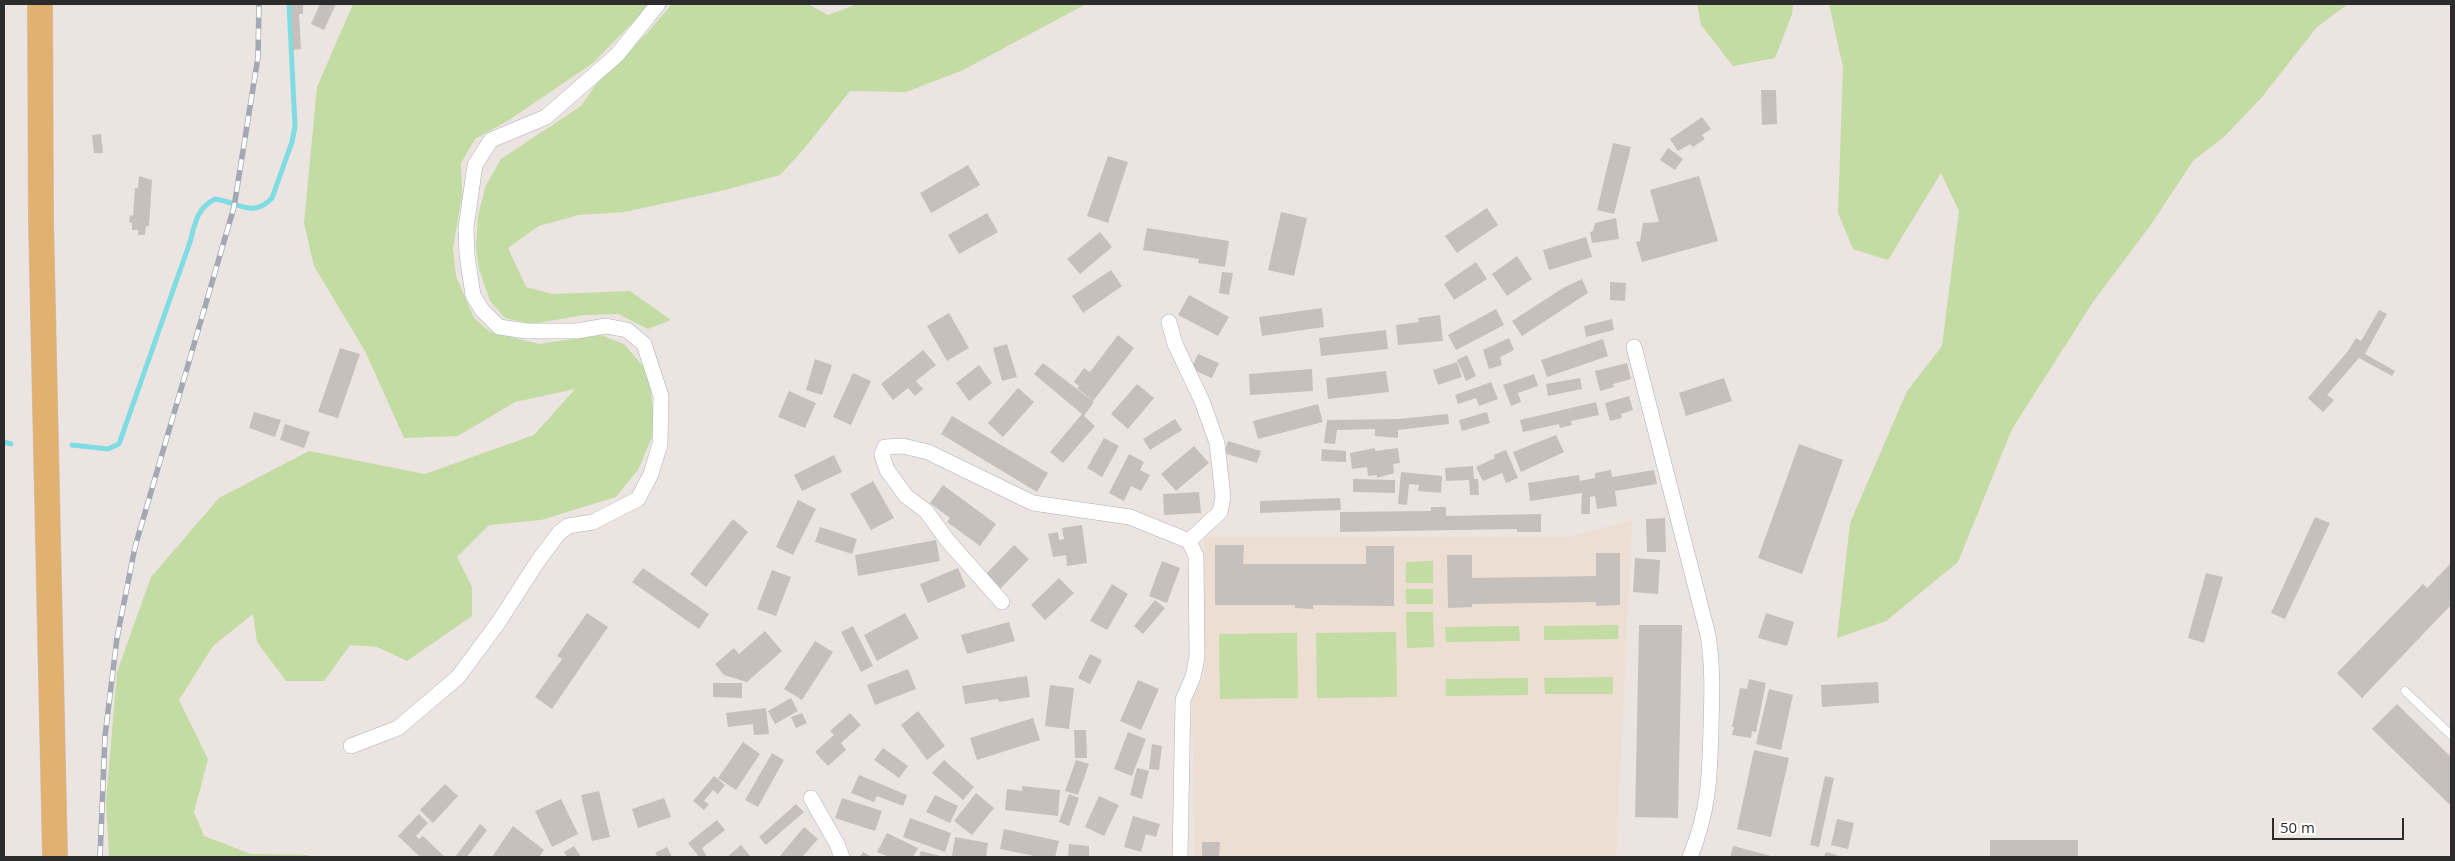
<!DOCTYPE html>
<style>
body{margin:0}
#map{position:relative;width:2455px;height:861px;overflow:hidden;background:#ece4e0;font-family:"Open Sans",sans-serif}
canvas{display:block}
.frame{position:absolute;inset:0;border:5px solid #2c2c2c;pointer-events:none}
.scale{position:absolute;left:2272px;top:818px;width:132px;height:22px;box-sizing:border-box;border:2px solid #2c2c2c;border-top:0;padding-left:6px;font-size:15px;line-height:18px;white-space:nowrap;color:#2c2c2c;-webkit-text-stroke:4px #fff;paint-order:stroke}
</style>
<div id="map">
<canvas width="2455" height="861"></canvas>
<div class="frame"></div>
<div class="scale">50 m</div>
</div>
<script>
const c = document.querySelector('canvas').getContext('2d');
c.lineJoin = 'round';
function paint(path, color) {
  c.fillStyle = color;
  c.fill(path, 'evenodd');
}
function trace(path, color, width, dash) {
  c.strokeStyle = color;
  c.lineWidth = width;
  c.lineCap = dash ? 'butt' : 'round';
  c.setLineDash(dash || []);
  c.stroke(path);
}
const education = new Path2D(`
 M1632,520L1616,857H1195L1192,700L1204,678V537H1567Z`);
const green = new Path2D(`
 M353,4H649L642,13L593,63L509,120L475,139L461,163L462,195L453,249L456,276L474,318L490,332L539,344L601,335L624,344L649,373L653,411L652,437L638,470L616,497L541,520L489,525L457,557L472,587V616L407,661L377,647L350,645L324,681H286L257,642L253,614L213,646L179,700L208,759L194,812L204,836L251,854L308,855L312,857H109L106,802L117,672L151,577L219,498L309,451L425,474L534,435L575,389L515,402L458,436L404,438L365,351L314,266L304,223L317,87Z
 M672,4H808L828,15L858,4H1086L963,70L906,92L850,91L803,150L780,175L725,190L625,212L578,215L539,226L508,248L526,287L552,294L630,291L671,320L648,329L618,314L584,315L532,324L505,318L490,301L479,269L476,248L478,215L486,185L501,159L581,106L597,83L648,32Z
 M1697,4H1793L1792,14L1775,58L1733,66L1701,25Z
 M1829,4H2348L2317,27L2262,97L2225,136L2193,161L2150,226L2093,302L2012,429L1958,562L1886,621L1837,638L1850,523L1907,391L1942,346L1959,211L1941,173L1888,260L1853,249L1838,213L1843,67Z
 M1433,561V583H1406V562Z
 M1406,589H1433V604H1406Z
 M1406,612H1433L1434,647L1407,648Z
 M1618,625V639L1544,640V626Z
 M1519,626L1520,641L1446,642L1445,627Z
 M1396,632L1397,697L1317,698L1316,633Z
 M1297,633L1298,698L1220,699L1219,634Z
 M1613,677V694H1545L1544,678Z
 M1528,678V695L1446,696V679Z`);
const stream = new Path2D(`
 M4,442L11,444
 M72,445L108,449L119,444L190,242C195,223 197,208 215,199C239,202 252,219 272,198L292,142L295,126L289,4`);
const building = new Path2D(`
 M291,4H303V14H299L301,49L293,50Z
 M320,4H336L324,30L311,24Z
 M1761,90H1776L1777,124L1762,125Z
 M1702,117L1711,129L1702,135L1705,139L1693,147L1690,144L1678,151L1670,139Z
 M101,134L103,153H94L92,135Z
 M1613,143L1631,147L1614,214L1597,210Z
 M1668,148L1683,159L1675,170L1660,160Z
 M1108,156L1128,162L1108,223L1087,216Z
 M968,165L980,185L931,213L920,193Z
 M139,176L152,180L149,226H146L145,235H138V230H132V223L129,222L130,215L133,216L135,188H138Z
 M1699,176L1718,241L1642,262L1636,242L1640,241L1643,223L1659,222L1650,190Z
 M1487,208L1498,225L1457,253L1445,236Z
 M1281,212L1307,218L1294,276L1268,270Z
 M987,213L998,232L959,254L948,235Z
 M1616,218L1619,239L1592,243L1590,232L1593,231L1595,223Z
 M1147,228L1229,241L1225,267L1198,263L1199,259L1143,250Z
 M1100,232L1112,247L1080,274L1067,259Z
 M1586,237L1592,257L1549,270L1543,250Z
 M1517,256L1532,279L1507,296L1492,274Z
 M1476,262L1487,279L1454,300L1444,284Z
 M1111,270L1122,286L1083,313L1072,296Z
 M1222,272L1233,273L1229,295L1219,293Z
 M1582,279L1588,293L1522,336L1512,321L1563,288Z
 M1610,282L1626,283L1625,301L1610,300Z
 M1189,295L1229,317L1218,336L1178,315Z
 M1322,308L1324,327L1262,336L1259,317Z
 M1496,309L1504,325L1456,350L1448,335Z
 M2379,310L2387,314L2365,354L2395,371L2392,376L2359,358L2327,395L2334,400L2323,412L2308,398L2348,351L2356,338L2361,341Z
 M949,313L969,348L947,361L927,326Z
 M1440,315L1443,341L1398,345L1396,325L1419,322L1418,318Z
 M1612,319L1614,330L1586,337L1584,326Z
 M1386,330L1388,349L1321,356L1319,338Z
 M1118,335L1134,348L1093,401L1077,388L1079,386L1074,382L1084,368L1090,372Z
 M1509,338L1514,350L1500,357L1502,365L1489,369L1483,350Z
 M1603,339L1608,356L1547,377L1541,360Z
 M1007,344L1017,377L1002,381L993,348Z
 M340,348L360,354L338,418L318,412Z
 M923,350L936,365L916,381L923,389L915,396L908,388L893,400L881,384Z
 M1198,354L1219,363L1212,378L1191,369Z
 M1467,355L1476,376L1466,381L1457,360Z
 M815,359L832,365L822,395L806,390Z
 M1457,362L1462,377L1438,385L1433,370Z
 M1043,363L1094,402L1084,416L1095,426L1063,463L1050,452L1082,414L1034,374Z
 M1627,363L1631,379L1613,384L1614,387L1600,391L1595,371Z
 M979,365L992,383L969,401L956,383Z
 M1312,369L1313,391L1250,395L1249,374Z
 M1386,371L1389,392L1328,399L1326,378Z
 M853,373L871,381L851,425L833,417Z
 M1534,374L1538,386L1518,393L1521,402L1511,406L1503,385Z
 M1580,378L1582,389L1548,396L1546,384Z
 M1724,378L1732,401L1686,416L1679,393Z
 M1491,382L1498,399L1479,406L1476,398L1458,404L1455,395Z
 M1137,384L1154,398L1128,429L1111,414Z
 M1018,388L1034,402L1003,437L988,423Z
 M789,391L816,403L805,428L778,417Z
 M1629,396L1633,410L1621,414L1622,418L1610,421L1605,403Z
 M1596,402L1599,415L1571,421L1572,425L1560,428L1559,424L1523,432L1520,420Z
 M1318,404L1323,422L1258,439L1253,421Z
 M254,412L281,420L275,437L249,428Z
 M1487,412L1490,423L1462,431L1459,420Z
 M1448,414L1449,424L1398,430V438L1375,436V429L1337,430L1335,444L1324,443L1327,420L1398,419Z
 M952,416L1048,473L1037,492L941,434Z
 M1175,419L1182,430L1150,450L1143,439Z
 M285,424L310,432L304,448L280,440Z
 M1556,435L1564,452L1521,472L1513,452Z
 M1104,438L1119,446L1102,477L1087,468Z
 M1228,441L1261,451L1257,463L1224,453Z
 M1799,444L1843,460L1802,574L1758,558Z
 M1194,446L1209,463L1176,491L1161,474Z
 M1375,448V451L1398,448L1400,463L1393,464L1394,473L1377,478V475L1368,476L1367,467L1352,469L1350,453Z
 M1322,449L1346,451V462L1321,461Z
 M1506,450L1518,478L1506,483L1502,473L1483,481L1476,467L1495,458L1494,455Z
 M1129,454L1144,462L1140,470L1150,475L1141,491L1131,486L1124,501L1109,493Z
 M834,455L842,472L802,491L794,475Z
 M1473,466L1474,479H1478L1479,495H1470L1469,480L1446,481L1445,468Z
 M1611,470L1612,477L1654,470L1657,484L1615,491L1617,506L1597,509L1595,496L1590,497V514H1581L1582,493L1530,501L1528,483L1579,475L1580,481L1595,478V473Z
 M1401,472L1442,476L1441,493L1418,491L1419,485L1409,484L1407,505L1398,504Z
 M1353,479L1395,480V493L1353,492Z
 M873,481L894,518L871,530L850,494Z
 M943,485L996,524L980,546L947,522L950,518L930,503Z
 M1199,492L1201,513L1164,515L1163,494Z
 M1340,498L1341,510L1260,513V501Z
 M798,500L816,509L793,555L776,547Z
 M1431,507H1446V516L1541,514V532H1517V529L1340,532V512L1431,511Z
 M2315,517L2330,523L2285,619L2271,613Z
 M1665,518L1666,552H1647L1646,519Z
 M733,519L748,532L706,587L690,574Z
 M1082,525L1087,563L1067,566L1066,555L1053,557L1048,534L1058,532L1059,540L1064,539L1062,528Z
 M820,527L857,539L852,554L815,542Z
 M936,540L940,561L858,576L855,555Z
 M1014,545L1029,559L1000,589L986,574Z
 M1215,545H1244L1243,564H1366V546H1394V606L1313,605V609L1295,608V605H1215Z
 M1596,553H1620V605L1596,606V602L1472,604V607L1448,608L1447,555H1472V578L1596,576Z
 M1635,558L1660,560L1658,594L1633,592Z
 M1162,561L1180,568L1167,603L1149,596Z
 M2451,563V605L2362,698L2337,673L2423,584L2427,588Z
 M643,568L709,614L699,629L632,582Z
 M958,568L966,587L928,603L920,584Z
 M772,570L791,577L776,616L757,609Z
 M2206,573L2223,577L2204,643L2188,638Z
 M1059,578L1074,593L1045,620L1031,605Z
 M1112,584L1128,594L1107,630L1090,621Z
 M1155,600L1165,608L1143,634L1134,626Z
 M587,613L608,627L552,709L535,697L562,659L557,656Z
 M905,613L919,638L877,661L864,635Z
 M1766,613L1794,622L1787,646L1758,638Z
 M1009,622L1015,641L967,654L961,635Z
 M1639,625H1682L1678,818L1635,817Z
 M853,626L873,666L861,672L841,632Z
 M765,631L782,651L747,682L724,675L715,664L734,648L739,654Z
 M815,641L833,652L802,700L784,689Z
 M1090,654L1102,660L1090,684L1078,678Z
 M908,669L916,689L875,705L867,685Z
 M1027,676L1030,697L999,702L998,699L965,704L962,686Z
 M1749,679L1766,683L1756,732L1752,731L1751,738L1732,735L1734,727H1732L1740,688L1747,689Z
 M1138,680L1159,689L1141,730L1120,721Z
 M1878,682L1879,703L1822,707L1821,685Z
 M713,683H742V698L713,697Z
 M1050,685L1074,688L1069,729L1045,726Z
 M1769,689L1793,695L1781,750L1756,744Z
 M791,698L798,711L775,724L768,711Z
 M2397,704L2451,757V802L2449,804L2372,729Z
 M766,708L769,734L754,735L753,724L728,727L726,713Z
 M918,711L945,746L927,760L901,725Z
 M802,713L807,723L796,728L791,717Z
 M850,713L861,725L841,743L846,750L828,766L815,752L834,735L830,731Z
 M1033,718L1040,740L977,760L970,738Z
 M1074,730H1086L1087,758H1075Z
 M1128,732L1146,739L1132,776L1114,769Z
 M743,742L760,754L736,790L718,778Z
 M1152,744L1162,746L1159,770L1149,769Z
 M883,748L908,766L899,778L874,760Z
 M1754,750L1789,758L1771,837L1737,829Z
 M772,753L784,760L758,807L745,800Z
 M944,760L974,787L963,800L932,773Z
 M1076,760L1089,764L1078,795L1065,791Z
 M1137,768L1149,771L1142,799L1130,795Z
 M859,775L907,795L903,806L877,796L874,802L851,793Z
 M714,776L725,785L718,794L713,790L704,801L709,804L704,810L693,801Z
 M1825,776L1834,778L1819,847L1810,845Z
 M445,784L458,796L433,823L420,810Z
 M1022,786L1060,790L1058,816L1005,810L1007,789L1022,791Z
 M599,791L610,837L592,841L581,795Z
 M976,793L994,808L972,835L954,821Z
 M1069,794L1079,798L1069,826L1059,822Z
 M935,795L958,806L950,823L926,812Z
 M1099,796L1119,805L1104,836L1085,827Z
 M664,798L671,817L638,828L632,809Z
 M842,798L882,811L875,831L835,818Z
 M561,799L578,834L552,847L535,811Z
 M796,804L804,812L766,845L759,837Z
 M419,814L428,823L416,836L419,839L423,836L445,857H420L398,836Z
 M1133,816L1160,824L1156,837L1146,834L1141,852L1124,847Z
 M910,818L951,833L945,852L903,837Z
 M1837,819L1854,823L1848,849L1831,845Z
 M717,820L725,830L702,848L707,857H699L688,843Z
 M480,824L487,830L467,857H455Z
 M513,826L544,850L539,857H492Z
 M804,827L818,839L802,857H779Z
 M1004,829L1059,841L1055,857H1039L1000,849Z
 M887,833L918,848L913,857H889L877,852Z
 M955,837L988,843L986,857L952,856Z
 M1990,840H2078V857H1990Z
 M1202,842H1220L1219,857L1202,856Z
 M1069,844L1089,846V857H1068Z
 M741,845L751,857H727Z
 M574,846L581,857H567L564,852Z
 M1733,846L1775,857H1730Z
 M667,847L672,857H658L655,853Z
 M921,851L944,857H919Z
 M863,852L872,857H860Z
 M1826,852L1842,857H1824Z`);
const service = new Path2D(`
 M2405,691L2451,735`);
const minor = new Path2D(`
 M1634,347L1708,635C1713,666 1712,695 1711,726C1710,775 1709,811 1690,857
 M1002,602L948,541L926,511L906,496L887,470L882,455L885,447L903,446L928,452L1033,503L1130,517L1189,541L1220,512L1223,497L1217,443L1202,401L1175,344L1169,322
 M351,746L398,728L458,677L498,623L538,561L559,533L568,526L593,522L638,499L651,474L660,444L661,396L644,344L627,330L606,326L577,331H527L499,327L482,310L473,295L467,255L466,228L475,165L491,140L546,117L617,55L658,4
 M811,798L837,844L842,857
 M1180,857L1183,700L1193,677L1197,657L1196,556L1189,541`);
const primary = new Path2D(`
 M40,4L41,221L55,857`);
const rail = new Path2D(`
 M100,857L105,736L117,638L135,547L234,207L258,57L259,4`);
paint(education, '#ecded2');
paint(green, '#c2dca3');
trace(stream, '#7fdce2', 5);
paint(building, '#c5c0bb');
trace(service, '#acb1b7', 9);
trace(minor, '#acb1b7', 16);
trace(primary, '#c4c4c4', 26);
trace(service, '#fff', 8);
trace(minor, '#fff', 15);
trace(primary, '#e2b06f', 25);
trace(rail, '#a3a9b4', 5.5);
trace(rail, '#fff', 4, [11]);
</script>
